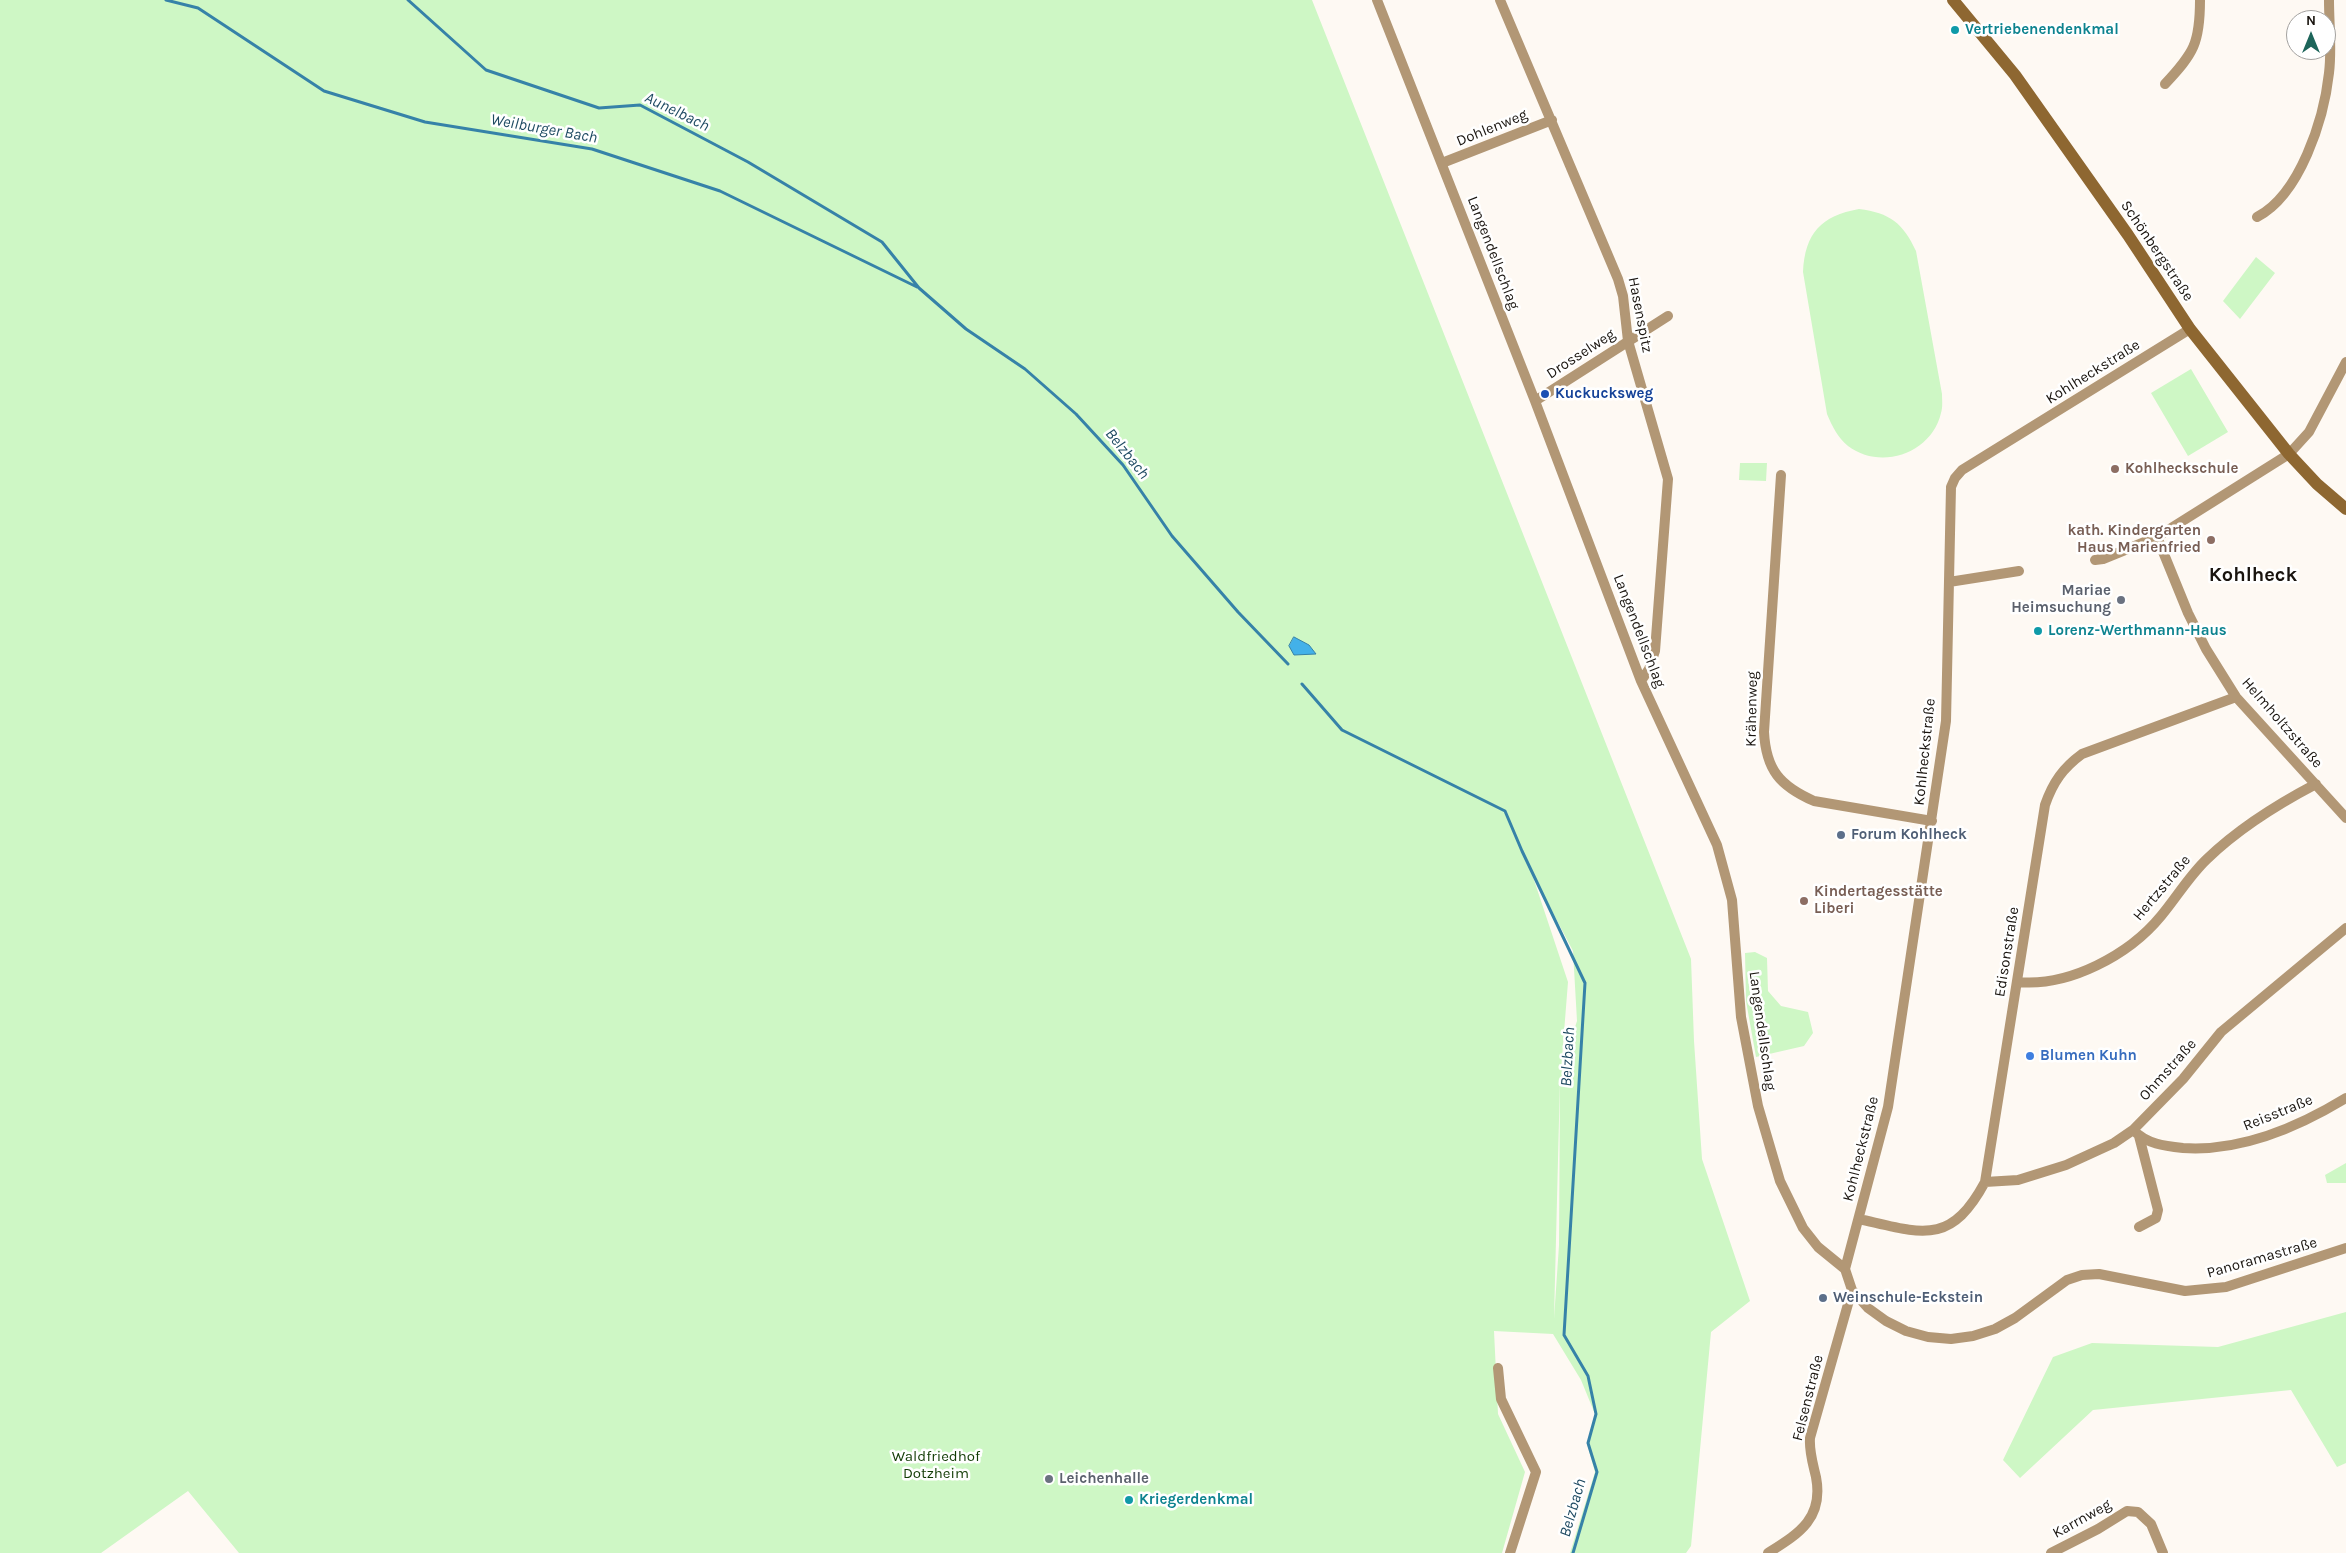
<!DOCTYPE html>
<meta charset="utf-8">
<style>
body{margin:0}
#map{position:relative;width:2346px;height:1553px;overflow:hidden;background:#fef9f3;font-family:Karla,sans-serif}
canvas{display:block}
.north{position:absolute;left:2286px;top:10px;width:50px;height:50px;box-sizing:border-box;background:#fff;border:1px solid #a3a19f;border-radius:50%;rotate:0deg;font-size:14px;font-weight:700;line-height:20px;text-align:center;color:#19140f}
.north::after{content:'';display:block;margin:auto;width:18px;height:22px;background:#1d655a;clip-path:polygon(50% 0,100% 100%,50% 72%,0 100%)}
</style>
<div id="map">
<canvas width="2346" height="1553"></canvas>
<div class="north">N</div>
</div>
<script>
const c = document.querySelector('canvas').getContext('2d');
c.lineJoin = 'round';
function paint(path, color) {
  c.fillStyle = color;
  c.fill(path, 'evenodd');
}
function trace(path, color, width, dash) {
  c.strokeStyle = color;
  c.lineWidth = width;
  c.lineCap = dash ? 'butt' : 'round';
  c.setLineDash(dash || []);
  c.stroke(path);
}
function label(font, color, halo, rows, align = 'center') {
  c.font = font + ' Karla,sans-serif';
  c.lineWidth = 5;
  c.setLineDash([]);
  c.textBaseline = 'middle';
  c.strokeStyle = halo;
  c.fillStyle = color;
  for (const [text, x, y, turn = 0] of rows) {
    c.save();
    c.translate(x, y);
    c.rotate((+turn || 0) * Math.PI / 180);
    c.textAlign = isNaN(turn) ? turn : align;
    if (halo) c.strokeText(text, 0, 0);
    c.fillText(text, 0, 0);
    c.restore();
  }
}
const green = new Path2D(`
 M0,0H1312L1691,959L1694,1041L1702,1159L1750,1301L1711,1332L1691,1546L1686,1553H1570L1595,1472L1587,1444L1595,1414L1581,1380L1553,1334L1494,1331L1498,1414L1525,1472L1502,1553H239L188,1491L101,1553H0ZM1531,871L1573,951L1577,1021L1561,1070L1568,982ZM1560,1080L1559,1245L1554,1319Z
 M1859,209C1890,213 1903,223 1916,251L1942,394C1942,400 1943,407 1941,413C1932,453 1881,471 1848,446C1838,438 1832,426 1827,414L1803,272C1805,233 1821,216 1859,209Z
 M2256,257L2275,273L2240,319L2223,301Z
 M2191,369L2228,432L2188,456L2151,393Z
 M1740,463H1767L1766,481L1739,480Z
 M1755,952L1767,958L1768,991L1781,1006L1808,1012L1813,1033L1804,1046L1756,1057L1746,1001L1745,953Z
 M2346,1163V1183H2327L2325,1175Z
 M2346,1312V1463L2337,1467L2291,1390L2093,1410L2020,1478L2003,1460L2053,1357L2092,1343L2218,1347Z`);
const water = new Path2D(`
 M1294,637L1309,645L1316,654L1294,655L1289,646Z`);
const stream = new Path2D(`
 M166,0L198,8L324,91L425,122L592,149L720,191L917,287
 M408,0L486,70L599,108L640,105L748,162L882,242L919,288L966,329L1025,369L1076,414L1123,465L1172,536L1238,612L1288,664
 M1302,684L1342,730L1505,811L1522,851L1585,983L1564,1335L1588,1376L1596,1414L1588,1443L1597,1472L1573,1553`);
const street = new Path2D(`
 M1377,0L1535,401L1641,681L1717,845L1732,900L1741,1017L1758,1106L1780,1181L1803,1228L1818,1247L1845,1269L1852,1290L1868,1308L1886,1321L1906,1331L1928,1337L1951,1339L1973,1336L1995,1329L2015,1318L2067,1280L2082,1275L2099,1274L2185,1291L2226,1287L2346,1248
 M1500,0L1618,279L1623,296L1628,341L1668,479L1655,651L1649,669L1641,681
 M2165,84C2194,53 2200,43 2200,0
 M1442,163L1552,120
 M2257,217C2300,195 2324,119 2329,73C2332,49 2329,24 2329,0
 M2346,362L2309,432L2289,454L2157,537L2188,613L2206,649L2236,697L2346,818
 M1535,401L1668,316
 M1781,475L1764,732C1766,770 1780,786 1814,801L1932,821
 M2095,560L2103,559L2157,537
 M1949,582L2019,571
 M2018,982C2069,987 2129,955 2161,916C2177,897 2189,876 2207,859C2239,828 2276,805 2316,784
 M2133,1130C2147,1144 2164,1146 2183,1148C2241,1152 2297,1128 2346,1098
 M2139,1136L2158,1210L2156,1218L2139,1227
 M1985,1182L2018,1180L2066,1165L2114,1143L2133,1130L2183,1079L2221,1032L2346,928
 M1859,1219C1921,1233 1950,1247 1985,1182L2045,805C2053,782 2063,768 2082,754L2236,697
 M1845,1269L1888,1107L1946,721L1951,487L1955,478L1962,470L2190,329
 M1498,1368L1501,1399L1536,1472L1510,1553
 M1768,1553C1798,1534 1824,1519 1816,1477C1813,1464 1809,1452 1810,1438L1852,1290
 M2051,1553L2098,1529L2127,1511L2138,1512L2151,1524L2163,1553`);
const secondary = new Path2D(`
 M1953,0L2015,75L2128,235L2190,329L2289,454L2317,484L2346,509`);
const markers = [
 [1955,30,5,"#0f9aa8"],
 [1545,394,5,"#1a4fb4"],
 [2115,469,5,"#8d6e63"],
 [2211,540,5,"#8d6e63"],
 [2121,600,5,"#6b7280"],
 [2038,631,5,"#0f9aa8"],
 [1841,835,5,"#5c6f8a"],
 [1804,901,5,"#8d6e63"],
 [2030,1056,5,"#3f7fe0"],
 [1823,1298,5,"#5c6f8a"],
 [1049,1479,5,"#6b7280"],
 [1129,1500,5,"#0f9aa8"]
];
const cultureNames = [
 ["Vertriebenendenkmal",1965,30],
 ["Lorenz-Werthmann-Haus",2048,631],
 ["Kriegerdenkmal",1139,1500]
];
const streetNames = [
 ["Dohlenweg",1492,128,-22],
 ["Schönbergstraße",2157,251,56],
 ["Langendellschlag",1493,253,69],
 ["Hasenspitz",1640,315,79],
 ["Drosselweg",1581,354,-33],
 ["Kohlheckstraße",2093,372,-32],
 ["Langendellschlag",1639,631,69],
 ["Krähenweg",1752,709,-89],
 ["Helmholtzstraße",2282,723,49],
 ["Kohlheckstraße",1925,752,-84],
 ["Hertzstraße",2162,888,-50],
 ["Edisonstraße",2007,952,-81],
 ["Langendellschlag",1762,1031,82],
 ["Ohmstraße",2168,1070,-48],
 ["Reisstraße",2278,1113,-22],
 ["Kohlheckstraße",1861,1149,-76],
 ["Panoramastraße",2262,1258,-16],
 ["Felsenstraße",1808,1398,-76],
 ["Karrnweg",2082,1519,-29]
];
const transitNames = [
 ["Kuckucksweg",1555,394]
];
const educationNames = [
 ["Kohlheckschule",2125,469],
 ["kath. Kindergarten",2201,531,"right"],
 ["Haus Marienfried",2201,548,"right"],
 ["Kindertagesstätte",1814,892],
 ["Liberi",1814,909]
];
const worshipNames = [
 ["Mariae",2111,591],
 ["Heimsuchung",2111,608],
 ["Leichenhalle",1059,1479,"left"]
];
const serviceNames = [
 ["Forum Kohlheck",1851,835],
 ["Weinschule-Eckstein",1833,1298]
];
const shopNames = [
 ["Blumen Kuhn",2040,1056]
];
const parkNames = [
 ["Waldfriedhof",936,1457],
 ["Dotzheim",936,1474]
];
const waterNames = [
 ["Aunelbach",677,112,26],
 ["Weilburger Bach",544,129,10],
 ["Belzbach",1127,454,51],
 ["Belzbach",1568,1057,-87],
 ["Belzbach",1573,1508,-74]
];
const districtNames = [
 ["Kohlheck",2253,575]
];
paint(green, '#cef7c5');
paint(water, '#43b1e9');
trace(water, '#3682a8', 1);
trace(stream, '#3682a8', 3);
trace(street, '#b29775', 10);
trace(secondary, '#8e6731', 12);
for (const [x, y, r, color] of markers) {
  const dot = new Path2D();
  dot.arc(x, y, r, 0, 2 * Math.PI);
  c.fillStyle = color;
  c.fill(dot);
  trace(dot, '#fff', 2);
}
label('bold 15px', '#0d838f', '#fff', cultureNames, 'left');
label('15px', '#19140f', '#fff', streetNames);
label('bold 15px', '#164399', '#fff', transitNames, 'left');
label('bold 15px', '#785e54', '#fff', educationNames, 'left');
label('bold 15px', '#5b616d', '#fff', worshipNames, 'right');
label('bold 15px', '#4e5e75', '#fff', serviceNames, 'left');
label('bold 15px', '#366cbe', '#fff', shopNames, 'left');
label('15px', '#113b04', '#fff', parkNames);
label('italic 16px', '#1e4a62', '#fff', waterNames);
label('bold 20px', '#19140f', '#fff', districtNames);
</script>
